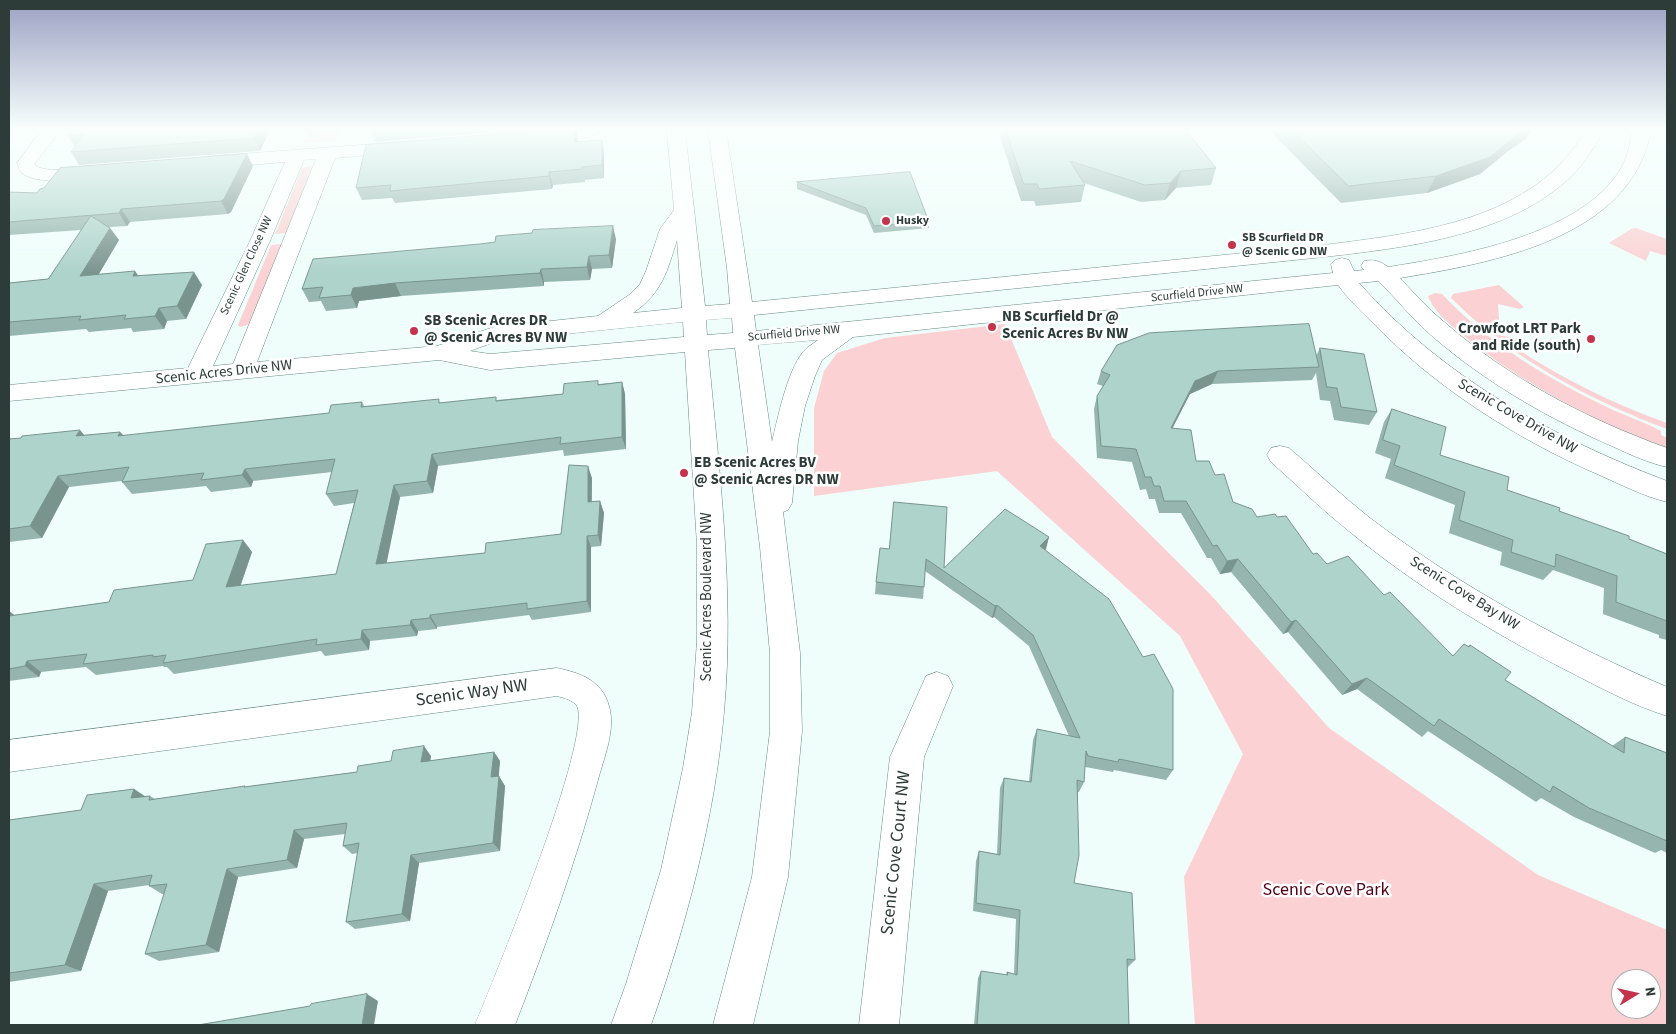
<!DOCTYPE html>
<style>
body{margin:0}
#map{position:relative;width:1676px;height:1034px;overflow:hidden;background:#effefa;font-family:"Source Sans 3",sans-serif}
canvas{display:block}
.frame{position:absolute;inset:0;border:10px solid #2d3c39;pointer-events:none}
.north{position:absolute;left:1611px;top:969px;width:50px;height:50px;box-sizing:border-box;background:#fff;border:1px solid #abb1b0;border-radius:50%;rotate:81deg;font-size:14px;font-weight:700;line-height:20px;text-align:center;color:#2d3c39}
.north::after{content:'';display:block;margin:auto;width:18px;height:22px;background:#c4334c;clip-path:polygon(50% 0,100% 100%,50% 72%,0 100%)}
</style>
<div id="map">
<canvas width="1676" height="1034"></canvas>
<div class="frame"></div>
<div class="north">N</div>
</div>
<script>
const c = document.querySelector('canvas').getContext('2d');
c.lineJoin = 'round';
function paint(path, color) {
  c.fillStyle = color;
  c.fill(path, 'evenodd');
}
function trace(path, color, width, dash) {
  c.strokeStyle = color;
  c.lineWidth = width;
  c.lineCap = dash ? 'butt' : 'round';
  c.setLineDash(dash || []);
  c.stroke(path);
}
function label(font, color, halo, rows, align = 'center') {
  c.font = font + ' "Source Sans 3",sans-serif';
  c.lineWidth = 5;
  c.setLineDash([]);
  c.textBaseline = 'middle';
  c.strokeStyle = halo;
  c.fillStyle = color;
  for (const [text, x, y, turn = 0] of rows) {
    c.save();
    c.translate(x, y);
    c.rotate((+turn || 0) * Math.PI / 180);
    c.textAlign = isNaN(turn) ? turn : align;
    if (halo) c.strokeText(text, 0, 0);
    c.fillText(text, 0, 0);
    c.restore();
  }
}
const green = new Path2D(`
 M308,130H339L336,140L303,143Z
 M310,166L312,167L286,233L275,234L302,168Z
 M1636,228L1667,239V256L1650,251L1646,261L1609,243L1631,229Z
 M282,244L250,324L240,327L238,325L271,245Z
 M1499,285L1524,307L1520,309L1498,304L1500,335L1530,342L1517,349C1565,380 1614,404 1667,423V429C1589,400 1511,358 1451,298L1453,294Z
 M1435,293L1442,294C1488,343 1548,379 1609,408C1626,416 1645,422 1661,431V435L1667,438V449C1596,421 1525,386 1465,337C1452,326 1437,315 1429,299L1428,296Z
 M1005,324L1052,437L1210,594L1329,728L1538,875L1667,930V1025H1195L1184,877L1243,754L1180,636L997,471L814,496V408L824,371L837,353L885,338ZM1621,979H1651V1009H1621Z`);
const minor = new Path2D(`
 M42,130H61L35,163L36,166C55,176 80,162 100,167L102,171L100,175C82,179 37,186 22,173C20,171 18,166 17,163Z
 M544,130H600L597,134C578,139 553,145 533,140L530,136L533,132Z
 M667,130H685L705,306L730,304L727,268L708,130H726L752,302L1324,245C1418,233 1534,221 1586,130H1604C1593,149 1582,168 1565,182C1503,237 1402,248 1324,257L754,315L756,331L1333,273L1331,264L1335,260L1342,258L1349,260L1354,271L1364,270L1361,266L1364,261C1374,259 1380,261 1388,267C1458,256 1579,236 1620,170C1627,158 1630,144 1633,130H1651C1632,239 1491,263 1400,278C1414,293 1427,308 1443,321C1508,378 1587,419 1667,448V467C1649,463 1631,455 1614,447C1549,419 1485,382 1432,336C1412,319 1397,299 1378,281L1359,283C1441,376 1553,438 1667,481V502C1643,496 1620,484 1597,474C1513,437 1435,387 1372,322C1360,310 1348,299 1338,285L853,337L822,360L815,376L805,406L798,441L792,503L788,510L783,512L800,653L802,731L788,877L753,1025H713L752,877L770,731V653L760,547L735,348L708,350C719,470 735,592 724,712C715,817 686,926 651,1025H611L626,984L661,870L683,768L692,712L697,641V545L685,352L490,370L439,360L9,401V385L188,368L250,241L285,162L213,168L206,166L204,162L206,158L213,156L402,142L408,143L411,147L408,151L402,152L335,158L257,362L437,346L494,327L598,316L629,295L640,284L646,271L660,229L674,210ZM316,159L233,364L213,366L270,241L304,160ZM677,240L682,308L633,313C662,293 667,272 677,240ZM732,318L733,333L707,335L706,320ZM683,322L684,337L490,354L470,351L497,341ZM818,340C813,344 807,347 803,352C787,372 778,417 772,442L758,345Z
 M1280,446L1289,448C1316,471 1342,496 1370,518C1461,587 1562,642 1667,687V716C1632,705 1597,686 1564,669C1488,630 1416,586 1350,532C1322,510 1297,485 1271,462L1267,455L1271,448Z
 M557,668C580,673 602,680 609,706C616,730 604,757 598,780C575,864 546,945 515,1025H475C493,982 593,738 577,706C573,700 564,698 557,696L9,772V740Z
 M937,672L948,676L953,686L924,757L899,1025H859L890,757L926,676Z`);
const wall = new Path2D(`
 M72,130H270L260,151L79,165L71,152L75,147L68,136Z
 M370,130H523L375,142Z
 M542,130H576L578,142L604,152V178L585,180V182L553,185L552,189L395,203L392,198L362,200L356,188Z
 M1001,130H1192L1186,131L1216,168L1211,185L1176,188L1165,200L1141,202L1084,183L1085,185L1081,202L1036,206L1034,201H1021L1000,137Z
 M1269,130H1531L1526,139L1508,151L1480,174L1427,193L1341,203Z
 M253,166L231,212L228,214L130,222L127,226L109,227L119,240L98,275L139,276L202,285L186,319L167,321L164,329L133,332L131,328L89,332L86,329L9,336V283L48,279L81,230L9,235V192L37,193Z
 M797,182L929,222V228L874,233L866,215L797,189Z
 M616,239L612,268L592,269L590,280L544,282V286L401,296L359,301L357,308L326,311L321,301L309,302L302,289Z
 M1320,348L1377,412L1369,425L1334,420L1330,401L1320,400L1316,373L1312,380L1212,384L1190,394L1172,428L1196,461L1215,475L1233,502L1327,564L1384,595L1453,656L1464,644L1468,647L1470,645L1505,680L1612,746L1625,737L1667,753V853L1661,850L1655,853L1574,817L1541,798L1536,802L1428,731L1422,737L1357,689L1342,695L1288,632L1283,634L1231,572L1220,574L1211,558H1207L1181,513H1159L1155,499H1149L1146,489L1140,490L1132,462L1097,458L1094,409L1097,396L1103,386L1097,384L1101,371L1316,356Z
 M622,382L625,394L626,449L564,456L563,450L438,466L433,493L400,497L386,563L485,553L561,534L592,478V502L600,501L604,513L601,546L591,547V612L532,620L529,615L437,627V629L418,631L417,636L370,641L369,650L325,656L321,651L174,674L167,667H164L163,666L96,675L86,667L41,672L39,677L9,681V611L14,615L109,602L193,580L243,540L252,552L240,586L336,574L354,503L334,506L326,494L332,472L253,481L251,487L211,492L206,486L132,494L122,482V481L69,487L42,538L9,542V439L85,435L120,432L124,436L329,413L362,402L364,406L497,400L563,394L599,384Z
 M1392,409L1440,455L1507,490L1629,539L1667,554V640L1659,638V635L1603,614L1604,588L1553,570L1543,580L1500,565L1502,552L1449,533L1455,505L1385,478L1391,459L1375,453L1384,422Z
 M894,502L944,568L1049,537L1045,550L1173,770L1166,780L1114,770L1113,772L1085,767L1084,782L1079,792H1078L1074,883L1135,960L1127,968L1129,1025H974L978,978L981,971L1006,975L1007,972L1014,974L1016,919L973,911L976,861L979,851L997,854L1000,788L1004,778L1029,782L1033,740L1037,729L1069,736L1029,646L994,617L992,618L925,571L923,599L875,594L876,582L889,549Z
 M494,752L500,761L498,776L505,786L500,851L419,863L410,921L355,929L346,922L358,853L352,854L343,846L345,834L304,839L297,868L238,877L219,952L159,961L145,954L164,894H162L149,886V885L108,891L81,971L9,982V820L81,810L134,789L145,796H150L155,799L357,772L431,756L430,761Z`);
const shadedWall = new Path2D(`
 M258,130H270L260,151L254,138Z
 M575,130H576L578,140V155L575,142Z
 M1524,130H1531L1526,139L1508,151L1480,174L1427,193L1436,176Z
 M602,140L604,152V178L602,165Z
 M247,154L253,166L231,212L228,214L221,201Z
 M1181,171L1176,188L1165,200L1170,183Z
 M549,172L553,185L552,189L549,176Z
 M121,209L130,222L127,226L119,213Z
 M613,226L616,239L612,268L609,255Z
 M110,228L119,240L90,289L80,276Z
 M589,256L592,269L590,280L587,267Z
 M541,269L544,282V286L540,273Z
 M135,271L144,284L133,276Z
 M194,272L202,285L186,319L177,306Z
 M395,283L401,296L359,301L357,308L351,295L353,288Z
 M159,308L167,321L164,329L155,316Z
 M1218,371L1212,384L1190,394L1166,441L1171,428L1195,381Z
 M622,382L625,394L626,449L622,437Z
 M80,430L90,442L76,436Z
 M120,432L131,444L118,436Z
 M432,454L438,466L433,493L427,481Z
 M588,466L592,478L591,514L588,502Z
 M245,469L253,481L251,487L242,475Z
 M58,476L69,487L42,538L30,526Z
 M394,485L400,497L384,576L376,564Z
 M600,501L604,513L601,546L598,535Z
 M587,536L591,547V612L587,601Z
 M1049,537L1046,549L1037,559L1040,546Z
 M243,540L252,552L236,599L226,587Z
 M1238,559L1231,572L1220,574L1227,561Z
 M997,605L994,617L992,618L995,606Z
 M9,611L18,618L9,626Z
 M430,615L437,627V629L430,618Z
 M411,620L418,631L417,636L410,625Z
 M1296,620L1288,632L1283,634L1291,622Z
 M362,630L370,641L369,650L361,639Z
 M27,661L41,672L39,677L25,666Z
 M1367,678L1357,689L1342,695L1352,684Z
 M424,746L431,756L429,771L421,762Z
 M494,752L500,761L498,786L491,777Z
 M499,776L505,786L500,851L493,843Z
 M134,789L147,798H131Z
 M294,830L304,839L297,868L287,860Z
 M411,855L419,863L410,921L402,914Z
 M227,869L238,877L219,952L206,945Z
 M94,884L108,891L81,971L65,965Z
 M367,994L378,1001L374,1025H362Z`);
const building = new Path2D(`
 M72,130H258L254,138L71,152L84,134L68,136Z
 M542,130H575V142L602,140V165L582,167V169L549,172V176L390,191L391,185L356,188L366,145Z
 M1006,130H1186L1216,168L1181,171L1170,183L1145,185L1070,161L1085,185L1039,189L1037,184H1024Z
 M1292,130H1524L1518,134L1490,157L1436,176L1349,186Z
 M247,154L224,199L221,201L121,209L119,213L9,222V192L37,193L40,189L44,188L60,168Z
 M910,172L929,222L874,226L866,208L797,182Z
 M91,216L110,228L80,276L135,271L133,276L194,272L177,306L159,308L155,316L124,319L126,315L79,320L81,316L9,322V283L48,279Z
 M613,226L609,255L589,256L587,267L541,269L540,273L395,283L353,288L351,295L319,298L323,287L302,289L313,259L480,244L495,242L496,236L532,233L533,230Z
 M1309,324L1319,367L1218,371L1195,381L1171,428L1191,430L1196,461H1209L1215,475L1224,474L1233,502L1252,509L1257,517L1275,514L1277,517L1286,516L1313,554L1317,553L1327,564L1348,556L1384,595L1390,592L1453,656L1464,644L1469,647L1470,645L1511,672L1505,680L1624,753L1625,737L1667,753V841L1589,808L1553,786L1550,792L1439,719L1434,726L1367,678L1352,684L1296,620L1291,622L1238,559L1227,561L1217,545L1213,546L1186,501H1164L1160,486H1154L1151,477H1145L1136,449L1101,446L1097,396L1110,375L1101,371L1117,345L1149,333Z
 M1320,348L1364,354L1377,412L1341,407L1337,388L1327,387Z
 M598,381V385L622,382V437L560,444L561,437L432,454L427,481L394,485L376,564L485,553L486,543L561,534L569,465L588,466V502L600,501L598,535L587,536V601L527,609V603L430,615V618L411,620L410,625L362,630L361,639L316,645L317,639L163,663L166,655L153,657V655L83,664L87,654L27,661L25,666L9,669V616L109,602L114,590L193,580L206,544L243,540L226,587L336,574L358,490L326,494L335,459L245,469L242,475L201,480L204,473L122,482L129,467L58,476L30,526L9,529V439L21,438L22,436L80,430L76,436L120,432L118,436L329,413L331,405L362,402L361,407L439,399V403L496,397V401L563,394L564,384Z
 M1392,409L1446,427L1440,455L1509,477L1507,490L1560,508L1559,511L1629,536V539L1667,554V621L1616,602L1617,576L1556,554L1555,567L1511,552L1513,540L1459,520L1465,492L1394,465L1400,446L1383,440Z
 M894,502L947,507L944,568L1005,509L1049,537L1040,546L1109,599L1143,657L1154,654L1173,689V770L1119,759L1118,762L1088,756L1086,751L1084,782L1077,780L1079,855L1074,883L1132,893L1135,960L1127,959L1129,1025H977L981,971L1008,975L1007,972L1017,975L1020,910L976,903L979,851L1000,855L1004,778L1031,782L1037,729L1080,738L1033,635L997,605L995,606L926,559L924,587L876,582L880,548L889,549Z
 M424,746L421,762L494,752L491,777L499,776L493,843L411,855L402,914L346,922L359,843L343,846L347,823L294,830L287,860L227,869L206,945L145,954L167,884L149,886L152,875L94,884L65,965L9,973V820L81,810L87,795L134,789L131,798L150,796L149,800L245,786L244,787L357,772L358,766L391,761L393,751Z
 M367,994L362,1025H198L310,1006L311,1004Z`);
const markers = [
 [886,221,5,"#c4334c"],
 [1232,245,5,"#c4334c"],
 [992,327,5,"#c4334c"],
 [414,331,5,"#c4334c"],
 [1591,339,5,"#c4334c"],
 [684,473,5,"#c4334c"]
];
const farPoinames = [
 ["Husky",896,221],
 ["SB Scurfield DR",1242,238],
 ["@ Scenic GD NW",1242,252]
];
const farStreetnames = [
 ["Scenic Glen Close NW",247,266,-65],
 ["Scurfield Drive NW",1197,294,-6],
 ["Scurfield Drive NW",794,334,-5]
];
const poiNames = [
 ["NB Scurfield Dr @",1002,318],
 ["Scenic Acres Bv NW",1002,335],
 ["SB Scenic Acres DR",424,322],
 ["@ Scenic Acres BV NW",424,339],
 ["Crowfoot LRT Park",1581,330,"right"],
 ["and Ride (south)",1581,347,"right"],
 ["EB Scenic Acres BV",694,464],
 ["@ Scenic Acres DR NW",694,481]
];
const streetNames = [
 ["Scenic Acres Drive NW",224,373,-6],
 ["Scenic Cove Drive NW",1517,417,30],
 ["Scenic Cove Bay NW",1464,594,32],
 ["Scenic Acres Boulevard NW",708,597,-90]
];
const nearStreetnames = [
 ["Scenic Way NW",472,694,-8],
 ["Scenic Cove Court NW",897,853,-84]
];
const nearParknames = [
 ["Scenic Cove Park",1326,891]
];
paint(green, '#fbd1d3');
trace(minor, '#678b83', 1);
paint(minor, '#fff');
paint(wall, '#95b5ae');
paint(shadedWall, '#79948d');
paint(building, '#add3ca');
trace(building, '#79948d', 1);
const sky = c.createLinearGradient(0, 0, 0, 275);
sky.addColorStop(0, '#9ba1c2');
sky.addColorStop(0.47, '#f8fffd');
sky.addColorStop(1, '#f8fffd00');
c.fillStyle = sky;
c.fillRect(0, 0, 1676, 275);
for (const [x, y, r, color] of markers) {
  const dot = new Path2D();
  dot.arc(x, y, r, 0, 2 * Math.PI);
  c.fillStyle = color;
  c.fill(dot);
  trace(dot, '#fff', 2);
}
label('bold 12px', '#2d3c39', '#fff', farPoinames, 'left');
label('12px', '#2d3c39', '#fff', farStreetnames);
label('bold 15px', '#2d3c39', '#fff', poiNames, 'left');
label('15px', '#2d3c39', '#fff', streetNames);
label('18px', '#2d3c39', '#fff', nearStreetnames);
label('18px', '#550016', '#fff', nearParknames);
</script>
